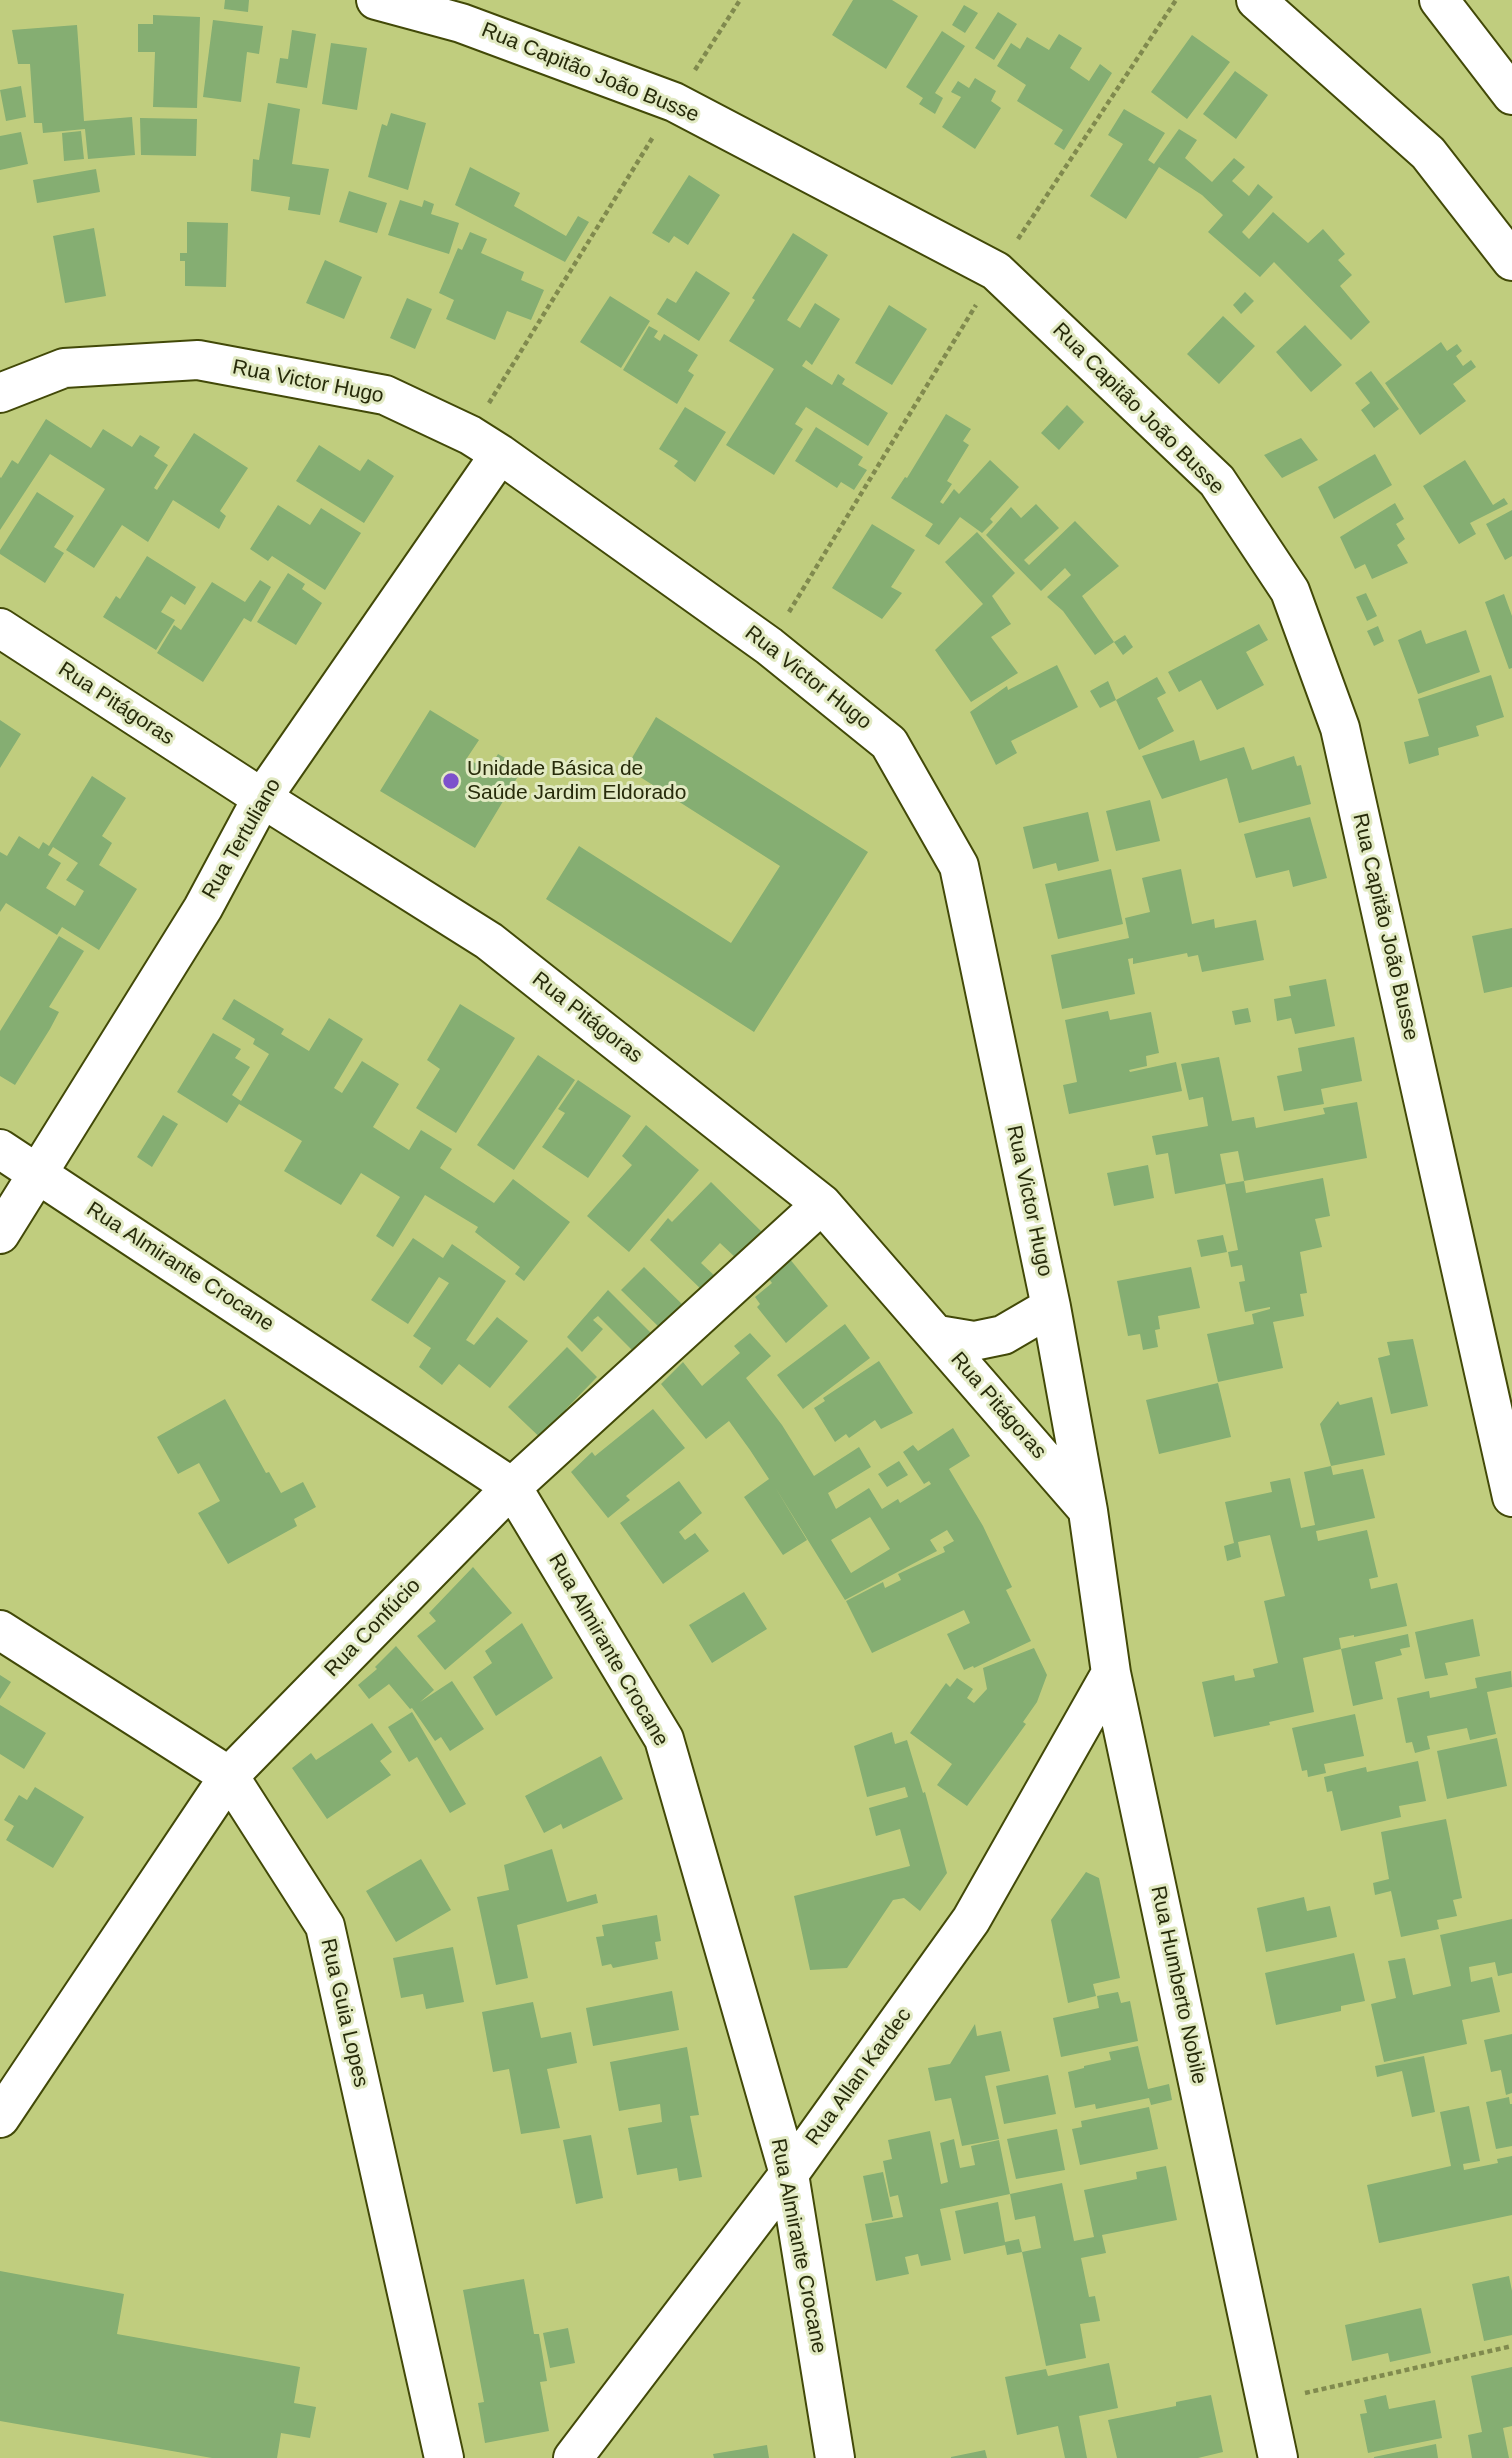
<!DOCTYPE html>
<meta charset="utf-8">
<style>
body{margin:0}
canvas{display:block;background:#c0cd7e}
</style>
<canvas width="1512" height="2458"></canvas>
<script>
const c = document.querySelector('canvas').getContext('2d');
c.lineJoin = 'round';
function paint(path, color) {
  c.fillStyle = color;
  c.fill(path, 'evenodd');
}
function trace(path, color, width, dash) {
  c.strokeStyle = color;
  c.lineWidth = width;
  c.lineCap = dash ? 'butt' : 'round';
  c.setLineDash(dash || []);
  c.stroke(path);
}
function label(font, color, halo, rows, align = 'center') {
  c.font = font + ' Helvetica,sans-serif';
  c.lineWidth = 6;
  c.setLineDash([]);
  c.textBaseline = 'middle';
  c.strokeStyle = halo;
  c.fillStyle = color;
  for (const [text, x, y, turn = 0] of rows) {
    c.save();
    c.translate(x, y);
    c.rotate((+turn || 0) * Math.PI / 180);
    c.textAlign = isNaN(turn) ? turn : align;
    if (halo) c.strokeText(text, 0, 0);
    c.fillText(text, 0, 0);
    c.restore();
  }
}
const building = new Path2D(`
 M225,0H249L248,12L224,9Z
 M853,0H892L918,16L886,69L832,35Z
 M964,5L978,13L965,33L952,25Z
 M998,12L1017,24L994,60L975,48Z
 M153,15L200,17L197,108L153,107L155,52H138V24H153Z
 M213,20L263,26L259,54L247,52L241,102L203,97Z
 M77,25L84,121L132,117L135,155L88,159L85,129L43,133L42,123H34L30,64H18L12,30Z
 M292,30L316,34L307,88L276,83L280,58L288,59Z
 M942,31L965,46L935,93L943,98L935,114L919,104L923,98L906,87Z
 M1059,34L1082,48L1070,68L1089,81L1100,64L1112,73L1064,150L1054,144L1063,130L1017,101L1026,85L997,66L1011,43L1020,49L1027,37L1049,50Z
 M1192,35L1230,62L1187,119L1151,92Z
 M331,43L367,48L357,110L322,104Z
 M1235,71L1268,95L1236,139L1203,114Z
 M975,78L996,91L991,101L1001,108L975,149L942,127L961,97L951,92L958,81L969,88Z
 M21,86L26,117L6,121L0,90Z
 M268,103L300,109L292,164L329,169L320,215L288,210L290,197L251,191L253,159L259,160Z
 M1124,109L1165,133L1148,160L1154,164L1179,129L1197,140L1185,158L1212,182L1234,158L1245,167L1232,181L1249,196L1258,184L1273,197L1242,232L1249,239L1273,212L1308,243L1323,229L1345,254L1338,260L1352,275L1340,286L1370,322L1351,340L1274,262L1260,277L1208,232L1223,215L1202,195L1159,167L1126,219L1090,196L1123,144L1108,135Z
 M391,113L426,123L408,190L368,177L382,124L387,126Z
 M140,118L197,119L196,156L141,155Z
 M81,131L84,159L64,161L62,133Z
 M21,132L28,164L0,170V136Z
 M470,167L520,193L514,206L566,236L578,216L589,222L565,262L455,205Z
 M96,169L100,192L37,203L33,180Z
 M689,175L720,195L688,245L674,236L669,243L652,233Z
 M349,191L387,203L377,233L339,222Z
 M400,200L422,207L424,200L434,204L431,214L459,223L449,254L388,235Z
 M187,222L228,223L226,287L185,286V261H180V253H187Z
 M94,228L106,296L65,303L53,236Z
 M470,232L487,239L481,253L524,272L521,280L544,290L531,320L507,311L495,340L446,319L454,300L439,293L458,248L462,250Z
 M793,233L828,255L787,320L800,328L815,303L840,319L812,365L806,360L802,366L832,385L838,374L845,379L842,384L888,413L868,446L806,407L795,424L803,429L774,475L726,445L774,369L729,341L755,300L752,298Z
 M325,260L362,277L344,319L306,303Z
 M696,271L730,293L699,341L657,314L667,298L676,303Z
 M1245,292L1254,301L1241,314L1233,305Z
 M610,296L650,321L621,368L580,342Z
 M407,298L432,309L415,349L390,338Z
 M889,305L927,329L892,385L855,363Z
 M1223,316L1255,346L1219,384L1187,354Z
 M1305,325L1342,365L1311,392L1276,352Z
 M649,326L658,331L654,337L660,341L664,334L698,355L688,371L694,375L677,404L623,370Z
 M1441,342L1447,351L1457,344L1462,351L1456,356L1463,366L1471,360L1476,367L1453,384L1466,401L1420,435L1385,383Z
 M1371,371L1399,409L1374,428L1361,410L1370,403L1355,383Z
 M1067,405L1084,422L1059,450L1041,433Z
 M685,407L726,432L695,482L674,466L678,461L659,449Z
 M946,414L971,429L963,441L969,445L947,481L952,484L940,502L943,504L954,489L959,494L990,460L1019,487L990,519L993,522L982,533L960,517L939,545L925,536L933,524L891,498L905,477L907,478Z
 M46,419L91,448L103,429L132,447L140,435L160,447L154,456L168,465L154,488L157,490L194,433L248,468L220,511L226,516L219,529L173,500L148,542L122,525L94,568L66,550L105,489L50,454L0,530V477L1,478L12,460L18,464Z
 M816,427L863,457L858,465L867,470L854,490L841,482L837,488L795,461Z
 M1301,438L1318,460L1282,478L1264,455Z
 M319,445L360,471L368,459L394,476L364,523L296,481Z
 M1375,454L1392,485L1334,519L1318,487Z
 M1465,460L1493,505L1504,498L1508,504L1470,523L1476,534L1459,544L1423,486Z
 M37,492L74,516L54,547L64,553L45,583L0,554V550Z
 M1395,503L1404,519L1396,524L1405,539L1397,545L1408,563L1372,579L1365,564L1355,569L1340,537Z
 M1036,504L1059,528L1024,560L1029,565L1075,521L1119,566L1082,596L1114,642L1125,635L1133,647L1123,655L1114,642L1095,655L1063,611L1047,597L1071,575L1065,568L1041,591L986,535L1011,507L1021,518Z
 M278,505L310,525L321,508L361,533L325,590L272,556L268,561L250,549Z
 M1512,510V556L1505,560L1486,524Z
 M872,524L915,550L891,587L902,593L882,619L832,588Z
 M977,532L1015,573L992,596L1011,624L991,637L1018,673L971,702L935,650L983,604L945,562Z
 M147,556L196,587L185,605L171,596L161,612L175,620L156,650L103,617L116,596L120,599Z
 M288,573L305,584L302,589L322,603L296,645L257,622Z
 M260,580L271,587L251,622L244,618L203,682L157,653L174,625L181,630L212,582L245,602Z
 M1366,593L1377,616L1367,621L1356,597Z
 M1504,594L1512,616V668L1509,669L1485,602Z
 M1259,624L1268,640L1246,652L1264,685L1217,710L1201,680L1179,692L1168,672Z
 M1378,626L1384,641L1374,646L1367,631Z
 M1421,630L1426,644L1466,630L1480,672L1418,694L1398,640Z
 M1057,665L1078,707L1011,741L1017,753L996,765L970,712L1007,686L1008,690Z
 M1491,675L1504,717L1476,726L1479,736L1438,748L1439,755L1409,764L1404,742L1429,736L1418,699Z
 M1157,677L1166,693L1157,698L1174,731L1139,750L1116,700L1100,708L1090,691L1108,681L1116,700Z
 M430,710L479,740L467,758L488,771L498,754L523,768L475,848L380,791Z
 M656,717L868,852L754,1032L546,899L579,846L731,943L780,866L626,768Z
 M0,720L21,734L0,768Z
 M1194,740L1200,761L1244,747L1252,770L1294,756L1297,766L1301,765L1311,804L1239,823L1227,778L1162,799L1142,756Z
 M92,776L126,798L102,836L112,843L99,865L137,889L99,950L62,927L57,935L6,903L0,912V852L7,856L19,836L39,849L43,842L49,846ZM53,847L78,863L66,880L84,891L75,906L46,888L61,863L48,855Z
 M1150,800L1160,841L1116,851L1106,811Z
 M1088,812L1099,861L1058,871L1056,863L1033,869L1023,827Z
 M1310,817L1327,878L1293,887L1289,870L1256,878L1244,834Z
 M1111,869L1123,924L1058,939L1045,884Z
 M1181,869L1192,924L1214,919L1215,928L1256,920L1264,960L1202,972L1198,955L1188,957L1187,953L1133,964V958L1128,959L1135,994L1062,1009L1051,955L1129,938L1125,918L1150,912L1142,878Z
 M1512,928V987L1484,993L1472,936Z
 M59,936L84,951L49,1007L59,1012L50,1029L15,1085L0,1076V1031Z
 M1326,979L1335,1026L1295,1034L1291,1018L1277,1021L1274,999L1291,996L1289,986Z
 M234,999L284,1029L281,1034L309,1051L329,1018L363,1039L334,1088L342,1093L362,1061L399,1084L373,1127L409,1150L421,1130L452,1149L440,1168L494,1203L513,1179L570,1222L524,1281L515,1274L520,1267L475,1232L478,1227L425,1195L393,1247L376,1236L400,1197L361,1173L341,1205L284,1171L302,1141L239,1104L227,1123L177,1092L213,1033L241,1049L235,1058L250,1067L232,1095L241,1101L269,1054L253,1044L255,1039L222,1019Z
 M460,1004L515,1038L456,1133L416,1108L440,1069L427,1060Z
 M1248,1008L1251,1022L1235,1025L1232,1011Z
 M1108,1011L1110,1020L1151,1012L1159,1053L1146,1056L1147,1066L1129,1070L1130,1072L1176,1062L1182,1091L1069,1114L1063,1085L1077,1082L1065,1020Z
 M1354,1037L1362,1081L1321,1089L1324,1104L1284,1111L1277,1076L1302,1071L1298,1048Z
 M538,1055L575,1080L514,1170L477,1145Z
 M1219,1057L1232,1121L1254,1117L1256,1128L1325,1114L1323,1108L1357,1102L1367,1158L1244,1181L1238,1151L1220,1154L1226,1184L1244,1181L1246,1193L1323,1178L1330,1216L1315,1219L1322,1247L1300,1252L1307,1293L1300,1294L1304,1316L1273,1322L1283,1368L1218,1382L1207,1334L1254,1324L1252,1314L1270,1309V1307L1245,1312L1239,1282L1245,1281L1242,1265L1231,1267L1228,1252L1238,1250L1225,1184L1175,1194L1168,1153L1156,1155L1152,1136L1208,1126L1203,1097L1189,1100L1181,1064Z
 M578,1080L631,1116L588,1178L542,1147L565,1113L558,1109Z
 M163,1115L178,1124L152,1167L137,1157Z
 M646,1125L699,1170L629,1252L587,1216L632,1165L622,1156Z
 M1148,1165L1154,1198L1114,1206L1107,1173Z
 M711,1182L763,1233L737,1259L720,1243L701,1263L717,1278L704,1292L650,1240L668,1218L672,1222Z
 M1223,1235L1227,1252L1201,1257L1197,1240Z
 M413,1238L443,1258L452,1244L506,1281L466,1340L474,1345L497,1317L528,1341L490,1388L459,1364L442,1385L419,1367L431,1348L413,1336L449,1283L439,1277L408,1324L371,1300Z
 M789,1258L828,1306L786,1343L757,1307L760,1304L755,1297L772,1283L769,1279Z
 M644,1267L685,1307L662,1330L621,1290Z
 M1191,1267L1200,1308L1158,1316L1160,1329L1155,1330L1158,1347L1143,1350L1140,1334L1128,1336L1117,1281Z
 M608,1290L657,1339L639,1357L598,1316L593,1320L603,1329L582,1352L567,1337Z
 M845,1324L870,1358L803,1409L777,1375Z
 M750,1333L771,1356L746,1378L782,1425L814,1476L859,1447L871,1467L828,1493L836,1509L869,1488L882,1509L898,1499L900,1503L931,1484L929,1481L924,1484L903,1452L913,1445L918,1451L953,1428L970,1456L949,1469L983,1526L1012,1587L1006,1590L1031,1641L974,1668L973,1666L964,1670L947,1634L970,1623L964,1610L872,1653L846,1601L883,1582L885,1588L901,1580L898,1574L945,1552L943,1547L954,1541L947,1530L930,1540L937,1551L845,1600L775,1487L807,1540L783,1555L744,1497L769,1479L750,1450L729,1421L706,1439L661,1384L683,1362L702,1386L740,1353L734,1346ZM870,1517L890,1549L851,1573L831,1540Z
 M1413,1339L1428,1406L1391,1414L1378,1358L1390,1355L1387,1342Z
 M567,1347L597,1377L566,1409L576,1420L549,1446L508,1407Z
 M879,1361L913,1413L881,1429L875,1420L849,1438L846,1434L835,1442L814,1408L825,1401L823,1398Z
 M1218,1383L1231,1437L1159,1454L1146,1400Z
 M1372,1397L1385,1455L1331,1466L1320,1424L1338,1401L1340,1405Z
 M225,1399L266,1473L269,1472L281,1493L303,1482L316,1507L294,1519L297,1526L228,1564L198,1513L220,1501L199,1463L178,1474L157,1437Z
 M653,1409L685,1448L626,1496L630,1500L608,1518L571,1472L592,1452L595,1456Z
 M899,1461L908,1475L887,1487L878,1474Z
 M1331,1466L1333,1475L1363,1469L1375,1518L1316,1531L1318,1541L1367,1530L1378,1577L1369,1579L1371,1589L1397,1583L1407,1626L1354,1637V1635L1339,1638L1341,1649L1408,1634L1410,1647L1400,1649L1402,1655L1375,1662L1383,1699L1353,1706L1341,1649L1303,1658L1314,1712L1269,1722L1270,1725L1214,1737L1202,1682L1234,1675L1235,1681L1255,1677L1253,1669L1278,1663L1264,1601L1285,1596L1270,1535L1238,1542L1241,1557L1227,1561L1224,1546L1234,1543L1225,1502L1272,1492L1270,1482L1290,1478L1301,1528L1315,1525L1304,1472Z
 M679,1481L702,1513L679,1532L685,1540L695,1533L709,1551L663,1584L620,1523Z
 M473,1567L512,1613L445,1670L417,1636L436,1621L429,1613Z
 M744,1592L767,1629L712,1663L689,1625Z
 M1473,1619L1480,1656L1445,1663L1448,1675L1425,1679L1415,1632Z
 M522,1623L553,1678L496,1716L473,1677L492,1663L485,1651Z
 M396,1646L434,1690L420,1702L452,1681L484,1729L450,1751L441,1737L435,1741L412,1708L410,1709L389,1684L369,1699L358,1685L377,1669L375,1667Z
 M1034,1648L1047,1675L1037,1702L1023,1722L1026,1724L967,1806L937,1785L952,1764L910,1733L946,1683L950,1687L957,1678L973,1689L967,1698L974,1703L987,1689L983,1668Z
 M1511,1671L1512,1687L1487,1692L1496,1734L1470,1740L1467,1728L1427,1736L1430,1749L1415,1753L1412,1742L1406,1743L1397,1698L1429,1691L1430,1698L1477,1688L1475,1678Z
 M0,1675L11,1682L0,1699Z
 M0,1705L46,1733L24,1769L0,1754Z
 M412,1712L466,1804L450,1813L417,1757L409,1762L388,1727Z
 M1355,1714L1364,1756L1324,1764L1326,1773L1308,1777L1307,1770L1302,1771L1292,1728Z
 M372,1723L392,1752L380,1761L391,1775L327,1819L292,1768L311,1753L316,1760Z
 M892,1732L895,1744L907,1740L923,1793L925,1792L947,1873L920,1911L904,1898L893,1900L847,1968L810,1970L794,1896L910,1866L900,1829L876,1836L869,1808L908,1797L905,1787L867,1797L854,1746Z
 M1497,1738L1507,1786L1447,1799L1437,1751Z
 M601,1756L623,1799L563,1829L561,1824L544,1833L525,1796Z
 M1418,1761L1426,1801L1399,1806L1401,1817L1341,1831L1332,1791L1327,1792L1324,1777L1366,1767L1367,1772Z
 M35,1787L84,1817L53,1868L6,1840L14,1826L4,1820L19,1795L27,1800Z
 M1446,1819L1462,1898L1453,1900L1457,1916L1437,1920L1439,1929L1401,1937L1391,1891L1375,1895L1373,1883L1389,1879L1381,1832Z
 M552,1849L567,1902L596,1894L598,1903L517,1925L528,1978L496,1985L477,1897L509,1890L504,1865Z
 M421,1859L451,1910L396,1942L366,1891Z
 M1086,1872L1099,1878L1120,1978L1093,1984L1096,1996L1068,2003L1051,1920Z
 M1304,1897L1307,1911L1330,1906L1337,1937L1266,1952L1257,1908Z
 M657,1915L661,1941L655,1942L658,1959L613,1968L611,1964L602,1966L596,1937L604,1936L602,1925Z
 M1512,1919V1973L1498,1976L1495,1962L1469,1967L1471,1982L1492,1977L1500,2012L1462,2020L1467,2044L1384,2062L1371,2004L1396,1998L1388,1961L1405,1958L1413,1995L1451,1986L1440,1935Z
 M453,1947L464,2002L426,2009L423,1994L401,1998L393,1958Z
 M1354,1953L1365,2001L1341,2006V2011L1276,2025L1265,1973Z
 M672,1991L679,2030L593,2046L586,2008Z
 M1118,1992L1121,2003L1130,2001L1138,2041L1061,2057L1053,2018L1099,2008L1097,1996Z
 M533,2002L541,2038L571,2032L577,2063L547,2069L560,2128L521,2134L509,2069L493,2072L482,2012Z
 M975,2024L977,2036L1001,2031L1010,2071L985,2076L999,2139L962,2146L951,2098L935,2101L928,2068L950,2064Z
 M1512,2034V2093L1506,2095L1501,2070L1491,2072L1484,2040Z
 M1138,2046L1148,2089L1169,2084L1172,2100L1151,2105L1149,2098L1096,2109L1095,2104L1075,2108L1068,2072L1084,2068V2066L1111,2060L1109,2052Z
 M687,2047L699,2115L690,2116L702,2177L679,2181L677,2168L637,2175L628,2128L662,2122L660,2104L619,2111L610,2062Z
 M1424,2056L1435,2112L1412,2117L1402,2071L1377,2077L1375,2066Z
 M1048,2075L1056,2114L1004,2124L996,2086Z
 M1509,2097L1510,2104H1512V2146L1496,2149L1486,2102Z
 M1469,2106L1480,2161L1463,2164L1464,2170L1498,2163L1497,2159L1512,2156V2215L1379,2243L1367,2185L1451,2166L1440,2112Z
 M1149,2107L1158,2149L1080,2165L1072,2129L1082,2127L1081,2121Z
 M1057,2129L1065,2170L1016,2179L1007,2139Z
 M930,2131L941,2184L948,2182L940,2143L954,2139L960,2168L975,2165L971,2146L999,2140L1010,2194L940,2209L951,2260L921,2266L918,2254L905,2257L909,2274L876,2281L865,2224L903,2217L898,2195L890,2197L883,2161L892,2159L888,2140Z
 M591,2135L603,2198L576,2204L563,2140Z
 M1166,2166L1177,2220L1102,2235L1106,2253L1081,2258L1089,2297L1095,2296L1100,2321L1080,2324L1086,2358L1046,2366L1022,2252L1041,2248L1035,2216L1015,2220L1010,2194L1062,2183L1074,2241L1094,2237L1084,2190L1137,2179L1136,2172Z
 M883,2172L893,2217L872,2221L863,2176Z
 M998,2202L1005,2242L1019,2239L1022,2252L1007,2255L1005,2245L964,2254L955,2211Z
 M0,2271L124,2294L117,2334L300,2367L294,2403L316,2407L310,2438L281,2433L277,2458H212L0,2421Z
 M1509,2276L1512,2291V2335L1484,2341L1472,2284Z
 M524,2279L534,2334H539L547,2381L540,2382L549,2431L485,2443L478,2403L484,2402L463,2290Z
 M1421,2308L1431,2353L1390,2362L1388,2353L1352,2361L1345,2325Z
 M568,2328L575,2363L550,2368L543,2333Z
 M1109,2363L1118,2408L1079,2416L1087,2458H1065L1058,2426L1017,2435L1005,2377L1046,2369L1048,2376Z
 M1512,2367V2426L1503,2428L1509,2458H1472L1468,2435L1482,2432L1471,2376Z
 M1211,2395L1223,2452L1198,2458H1117L1108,2420L1176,2406V2402Z
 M1386,2395L1389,2409L1435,2400L1442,2438L1368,2453L1360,2414L1367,2413L1364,2400Z
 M1436,2444L1438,2458H1374V2457Z
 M767,2445L769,2458H714L713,2454Z
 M985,2450L987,2458H951V2457Z`);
const path = new Path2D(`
 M695,70L740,0
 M1018,239L1176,0
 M489,403L653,137
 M789,612L976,305
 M1305,2393L1512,2346`);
const minor = new Path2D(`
 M376,0L461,23L674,102L996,271L1217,481L1290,591L1340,728L1512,1497
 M1256,0L1428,153L1512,261
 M0,393L64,368L198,360L385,395L470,435L500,454L769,646L889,743L959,866L1051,1307L1088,1511L1111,1673L1278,2458
 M0,628L262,798L489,941L822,1204L1087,1509
 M0,1149L512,1487L664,1739L789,2174L835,2458
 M0,1234L203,908L262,798L500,454
 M938,1335L974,1341L1003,1335L1051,1307
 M0,1630L229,1776L325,1926L444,2458
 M0,2118L229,1776L512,1487L822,1204
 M573,2458L789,2174L971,1920L1111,1673`);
const highway = new Path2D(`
 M1439,0L1512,95`);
const markers = [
 [451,781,9,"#7d52cc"]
];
const streetNames = [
 ["Rua Capitão João Busse",590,73,22],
 ["Rua Victor Hugo",308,382,11],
 ["Rua Capitão João Busse",1138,409,45],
 ["Rua Victor Hugo",808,678,38],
 ["Rua Pitágoras",116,704,33],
 ["Rua Tertuliano",242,839,-60],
 ["Rua Capitão João Busse",1385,927,77],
 ["Rua Pitágoras",587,1018,38],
 ["Rua Victor Hugo",1029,1201,78],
 ["Rua Almirante Crocane",180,1267,33],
 ["Rua Pitágoras",998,1406,49],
 ["Rua Confúcio",373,1628,-46],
 ["Rua Almirante Crocane",608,1650,60],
 ["Rua Humberto Nobile",1178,1985,78],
 ["Rua Guia Lopes",344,2013,77],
 ["Rua Allan Kardec",859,2077,-54],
 ["Rua Almirante Crocane",798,2246,79]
];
const poiNames = [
 ["Unidade Básica de",467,769],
 ["Saúde Jardim Eldorado",467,793]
];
paint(building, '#85ae72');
trace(minor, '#424908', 42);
trace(highway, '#424908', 42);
trace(path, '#808a4e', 4.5, [5, 3.5]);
trace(minor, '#fff', 38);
trace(highway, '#fff', 38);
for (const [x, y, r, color] of markers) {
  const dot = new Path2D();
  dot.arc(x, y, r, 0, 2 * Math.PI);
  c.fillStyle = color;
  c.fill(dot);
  trace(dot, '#e2eac3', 2.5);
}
label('21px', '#272b0a', '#e2eac3', streetNames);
label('21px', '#272b0a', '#e2eac3', poiNames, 'left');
</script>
